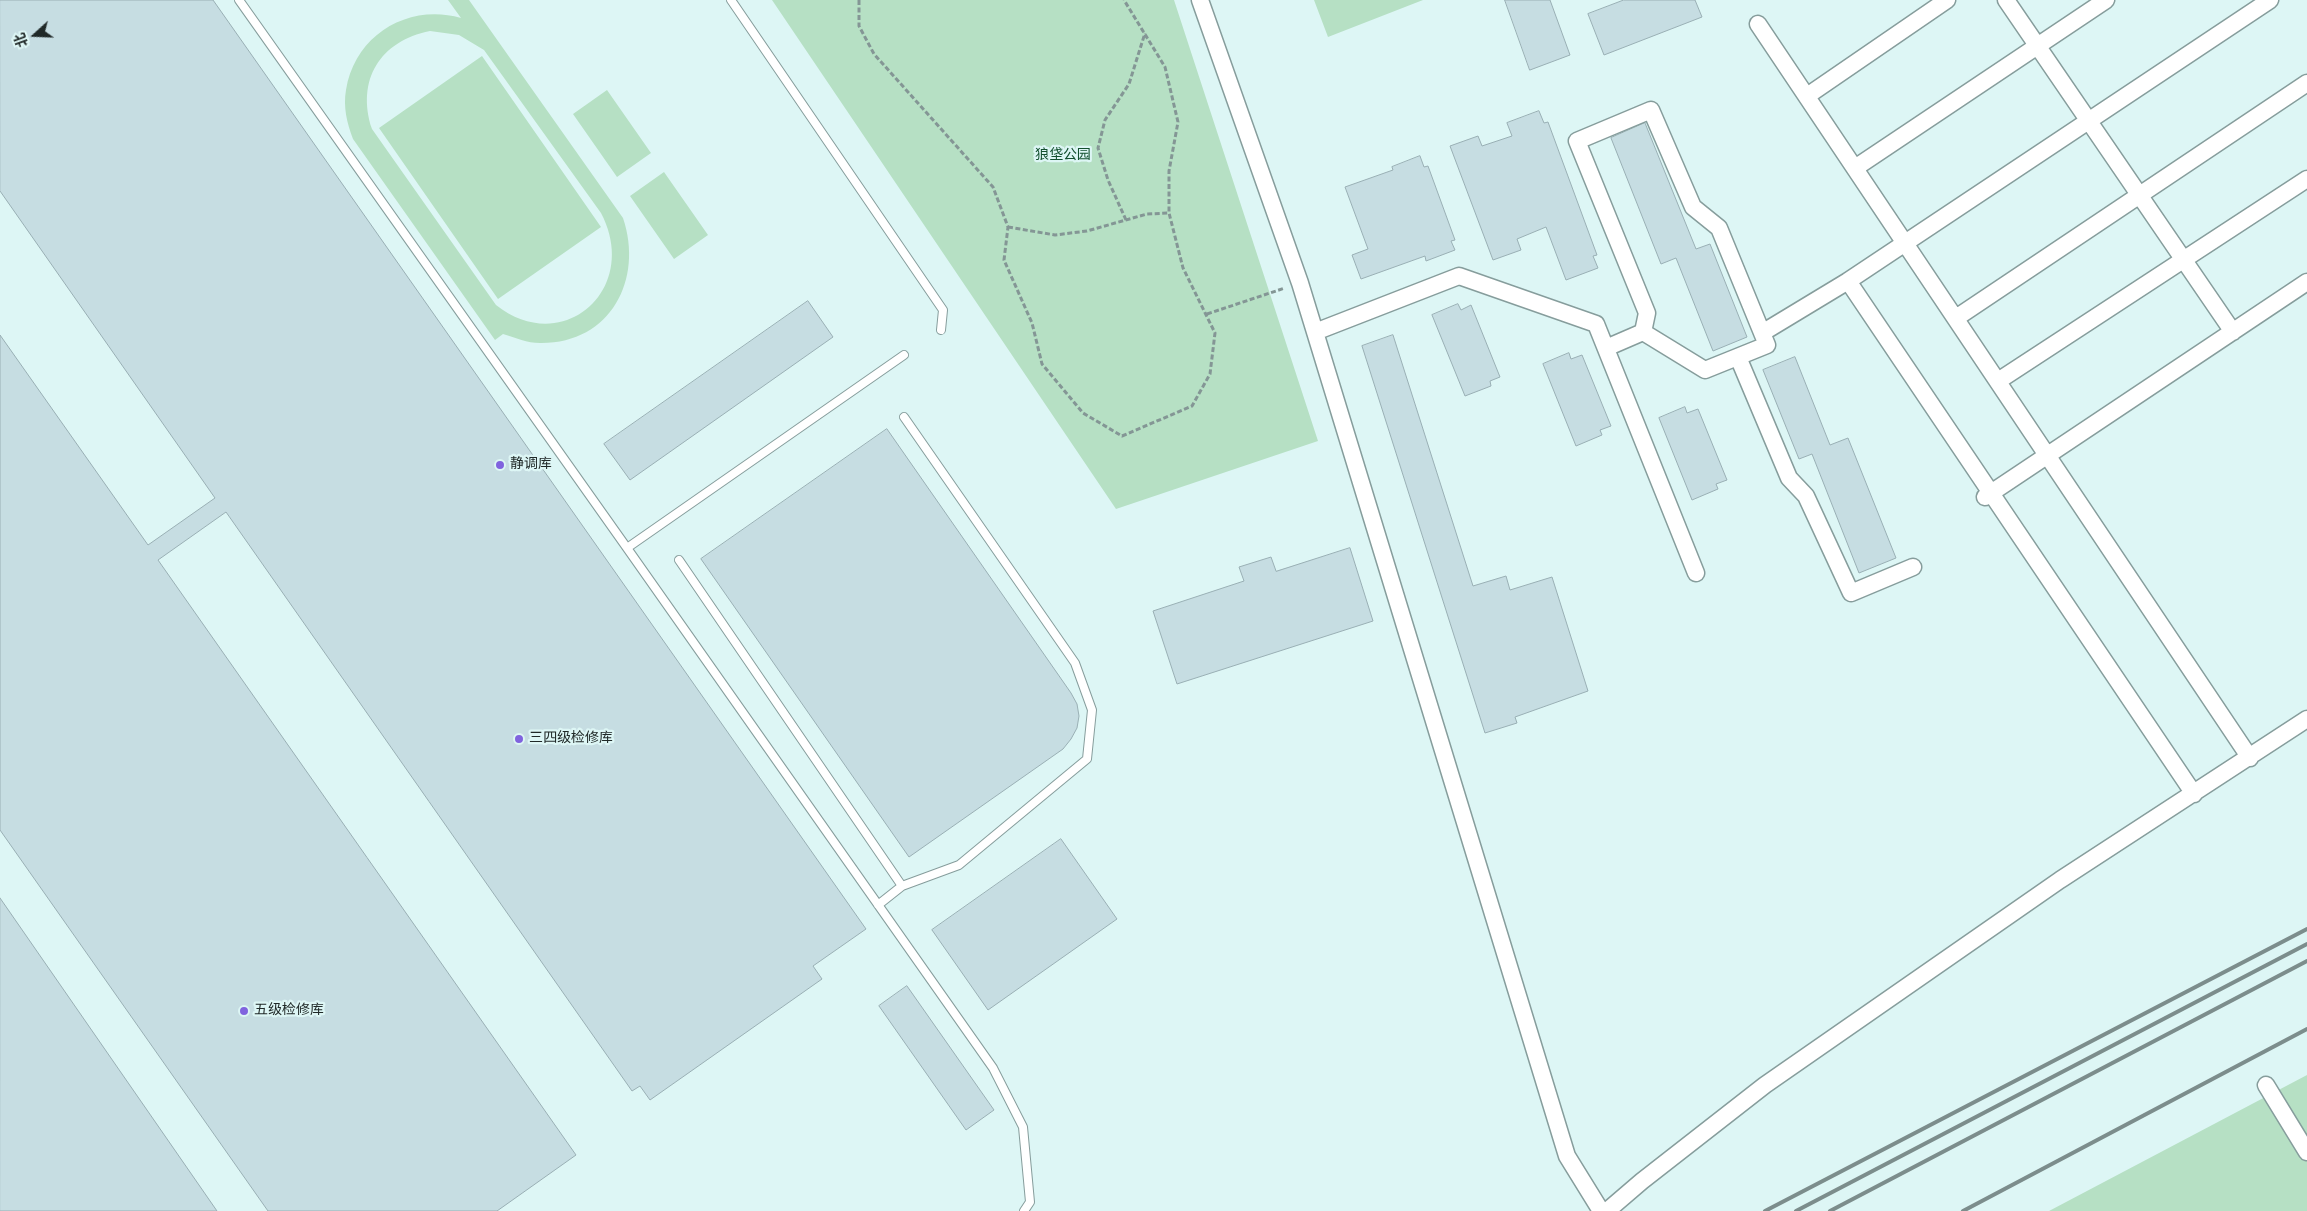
<!DOCTYPE html>
<meta charset="utf-8">
<style>
body{margin:0}
#map{position:relative;width:2307px;height:1211px;overflow:hidden;background:#ddf6f5;font-family:"Titillium Web","Noto Sans SC",sans-serif}
canvas{display:block}
.north{position:absolute;left:10px;top:10px;width:50px;height:50px;-webkit-text-stroke:4px #ddf6f5;paint-order:stroke;rotate:250deg;font-size:14px;font-weight:700;line-height:20px;text-align:center;color:#202928}
.north::after{content:'';display:block;margin:auto;width:18px;height:22px;background:#202928;clip-path:polygon(50% 0,100% 100%,50% 72%,0 100%)}
</style>
<div id="map">
<canvas width="2307" height="1211"></canvas>
<div class="north">北</div>
</div>
<script>
const c = document.querySelector('canvas').getContext('2d');
c.lineJoin = 'round';
function paint(path, color) {
  c.fillStyle = color;
  c.fill(path, 'evenodd');
}
function trace(path, color, width, dash) {
  c.strokeStyle = color;
  c.lineWidth = width;
  c.lineCap = dash ? 'butt' : 'round';
  c.setLineDash(dash || []);
  c.stroke(path);
}
function label(font, color, halo, rows, align = 'center') {
  c.font = font + ' "Titillium Web","Noto Sans SC",sans-serif';
  c.lineWidth = 4.5;
  c.setLineDash([]);
  c.textBaseline = 'middle';
  c.strokeStyle = halo;
  c.fillStyle = color;
  for (const [text, x, y, turn = 0] of rows) {
    c.save();
    c.translate(x, y);
    c.rotate((+turn || 0) * Math.PI / 180);
    c.textAlign = isNaN(turn) ? turn : align;
    if (halo) c.strokeText(text, 0, 0);
    c.fillText(text, 0, 0);
    c.restore();
  }
}
const green = new Path2D(`
 M448,0H469L623,218C644,280 610,344 540,343C527,343 516,338 503,334L495,340L353,139C347,123 343,107 346,90C355,35 408,3 461,18ZM430,31L459,35L484,50L601,213C641,289 563,358 496,305L372,129C356,80 380,41 430,31Z
 M772,0H1174L1318,441L1116,509Z
 M1314,0H1423L1328,37Z
 M482,56L601,227L498,299L379,128Z
 M607,90L651,153L617,177L573,114Z
 M664,172L708,235L674,259L630,196Z
 M2307,1075V1211H2049Z`);
const building = new Path2D(`
 M0,0H213L866,929L813,966L822,979L650,1100L640,1086L632,1091L226,512L158,560L576,1155L497,1211H268L0,830V335L148,545L215,498L0,191Z
 M1505,0H1550L1570,55L1530,70Z
 M1624,0H1695L1702,17L1604,55L1588,14Z
 M1539,111L1544,123L1548,122L1597,255L1593,256L1598,268L1566,280L1546,227L1517,239L1521,250L1493,260L1450,146L1478,136L1482,146L1512,136L1507,123Z
 M1645,123L1696,249L1710,244L1747,337L1713,351L1676,258L1661,264L1611,138Z
 M1420,156L1424,167L1428,166L1455,240L1451,241L1455,250L1426,261L1425,256L1361,279L1352,255L1368,249L1345,187L1393,170L1392,167Z
 M808,301L833,337L630,480L604,444Z
 M1458,304L1461,310L1471,305L1500,377L1490,381L1491,386L1465,396L1432,315Z
 M1393,335L1473,586L1506,576L1510,590L1552,577L1588,691L1515,717L1517,723L1485,733L1362,346Z
 M1569,353L1571,359L1582,355L1611,426L1600,430L1602,435L1576,446L1543,364Z
 M1795,357L1830,445L1848,438L1896,558L1859,573L1812,454L1799,459L1763,370Z
 M1685,407L1687,413L1698,409L1727,480L1716,484L1718,489L1692,500L1659,418Z
 M887,429L1071,693L1077,704L1079,716L1077,728L1071,739L1063,749L909,857L701,559Z
 M1350,548L1373,621L1177,684L1153,611L1244,581L1239,567L1271,557L1276,571Z
 M1061,839L1117,919L988,1010L932,930Z
 M0,898L217,1211H0Z
 M907,986L994,1110L966,1130L879,1006Z`);
const path = new Path2D(`
 M859,0V26L874,54L993,187L1008,227L1004,260L1032,323L1042,364L1083,413L1122,436L1192,406L1210,374L1215,333L1183,268L1169,213V171L1178,122L1165,67L1124,0
 M1126,220L1108,180L1098,148L1105,120L1129,84L1145,33
 M1008,227L1055,235L1087,231L1147,214L1169,213
 M1207,314L1285,288`);
const lane = new Path2D(`
 M239,0L627,548
 M731,0L943,310L941,330
 M904,355L627,548L993,1068L1023,1127L1030,1202L1024,1211
 M679,560L902,886
 M878,905L902,886L959,865L1087,759L1092,710L1075,663L904,417`);
const street = new Path2D(`
 M1200,0L1300,283L1567,1156L1601,1211
 M2006,0L2233,332
 M1758,24L2250,758
 M1807,96L1947,0
 M1855,168L2106,0
 M1848,281L2194,794
 M1956,318L2307,83
 M1315,332L1459,276L1596,324L1696,573
 M1762,333L1848,281L2270,0
 M1606,348L1643,332L1647,313L1577,141L1651,110L1693,207L1719,228L1767,345L1705,370L1643,332
 M1738,357L1789,478L1806,496L1851,593L1913,567
 M1998,381L2307,179
 M1985,497L2307,282
 M2266,1085L2307,1152
 M1607,1211L1642,1181L1765,1085L2060,880L2307,719`);
const rail = new Path2D(`
 M1765,1211L2307,929
 M1796,1211L2307,944
 M1830,1211L2307,961
 M1963,1211L2307,1029`);
const markers = [
 [500,465,5,"#8063de"],
 [519,739,5,"#8063de"],
 [244,1011,5,"#8063de"]
];
const parkNames = [
 ["狼垡公园",1063,156]
];
const poiNames = [
 ["静调库",510,465],
 ["三四级检修库",529,739],
 ["五级检修库",254,1011]
];
paint(green, '#b6e0c4');
paint(building, '#c6dde2');
trace(building, '#99afb4', 1);
trace(lane, '#869d9c', 10);
trace(street, '#869d9c', 19);
trace(path, '#849695', 3, [5, 2.5]);
trace(lane, '#fff', 8);
trace(street, '#fff', 16);
trace(rail, '#7c8d8c', 4);
for (const [x, y, r, color] of markers) {
  const dot = new Path2D();
  dot.arc(x, y, r, 0, 2 * Math.PI);
  c.fillStyle = color;
  c.fill(dot);
  trace(dot, '#ddf6f5', 2);
}
label('14px', '#13502f', '#ddf6f5', parkNames);
label('14px', '#202928', '#ddf6f5', poiNames, 'left');
</script>
